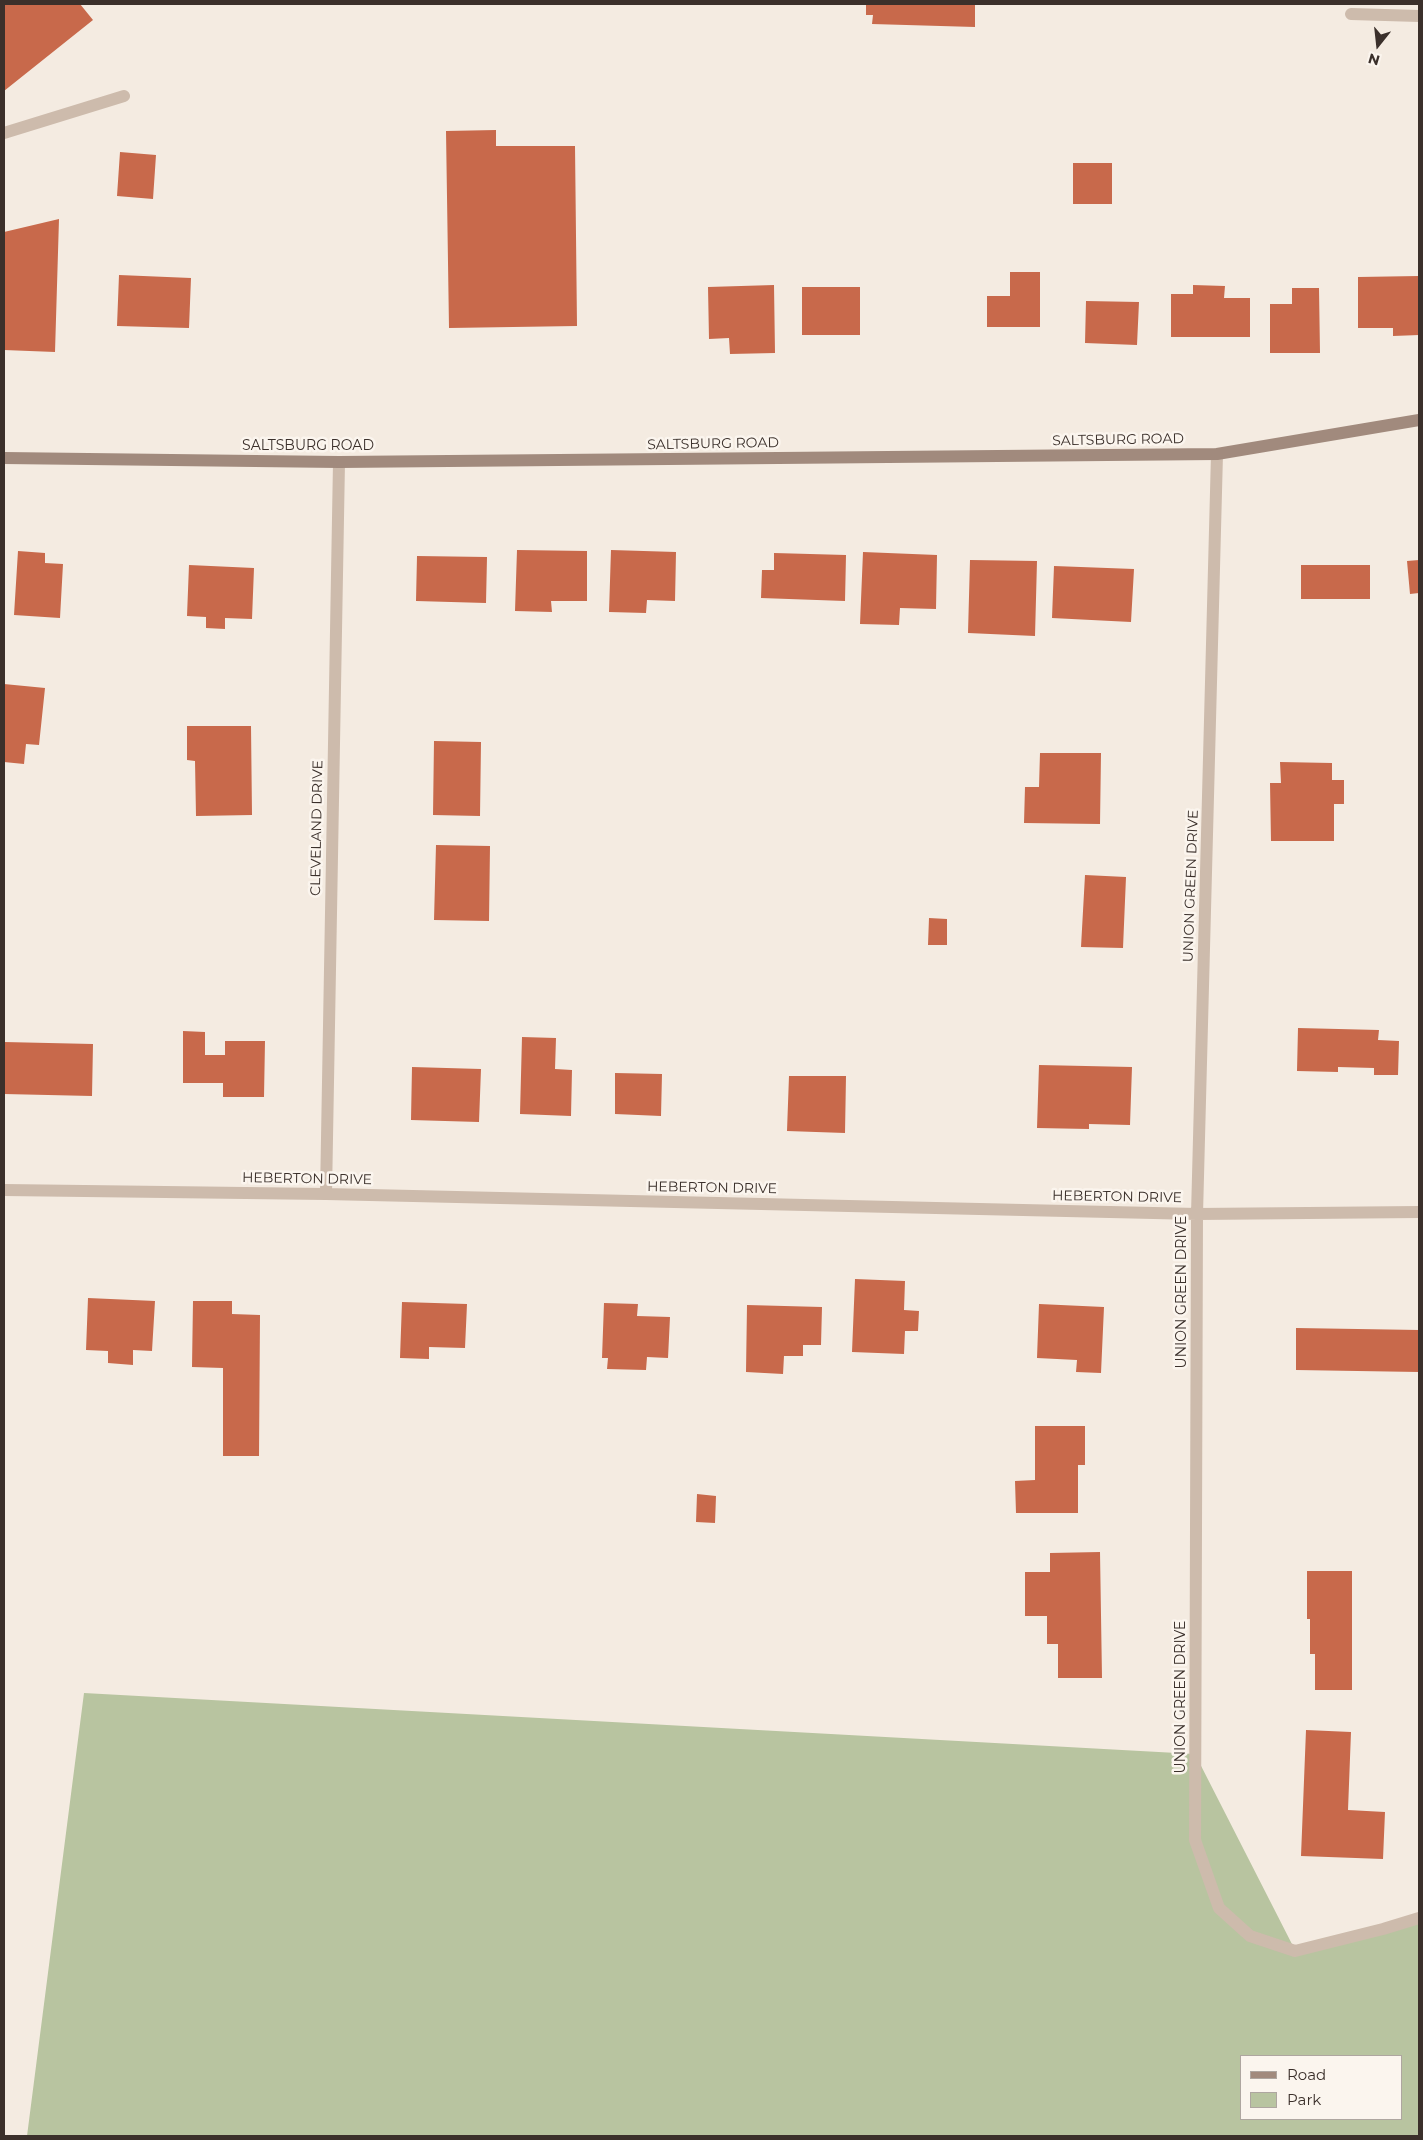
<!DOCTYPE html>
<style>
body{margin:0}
#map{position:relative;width:1423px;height:2140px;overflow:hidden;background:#f4ebe1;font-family:Montserrat,sans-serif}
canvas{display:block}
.frame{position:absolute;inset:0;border:5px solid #3b302b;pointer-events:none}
.legend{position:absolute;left:1240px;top:2055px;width:162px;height:65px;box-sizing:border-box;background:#fbf5ee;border:1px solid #aea6a0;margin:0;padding:6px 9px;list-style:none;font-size:15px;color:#3b302b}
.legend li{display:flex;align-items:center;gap:10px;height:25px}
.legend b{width:25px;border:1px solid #aea6a0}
.north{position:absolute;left:1353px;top:20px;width:50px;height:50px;-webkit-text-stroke:4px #fbf5ee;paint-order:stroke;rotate:196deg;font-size:14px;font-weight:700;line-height:20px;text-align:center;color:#3b302b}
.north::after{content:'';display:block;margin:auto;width:18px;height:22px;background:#3b302b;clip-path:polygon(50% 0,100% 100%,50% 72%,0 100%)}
</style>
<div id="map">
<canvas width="1423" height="2140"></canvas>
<div class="frame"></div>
<ul class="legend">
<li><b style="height:6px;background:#a18a7d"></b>Road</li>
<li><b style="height:14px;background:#b8c4a0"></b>Park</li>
</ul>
<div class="north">N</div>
</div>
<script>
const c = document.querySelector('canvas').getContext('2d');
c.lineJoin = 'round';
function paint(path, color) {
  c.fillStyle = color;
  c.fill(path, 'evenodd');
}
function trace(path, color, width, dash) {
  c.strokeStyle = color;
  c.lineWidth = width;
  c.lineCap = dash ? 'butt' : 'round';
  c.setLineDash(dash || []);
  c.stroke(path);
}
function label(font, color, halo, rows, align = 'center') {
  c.font = font + ' Montserrat,sans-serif';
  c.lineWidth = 5;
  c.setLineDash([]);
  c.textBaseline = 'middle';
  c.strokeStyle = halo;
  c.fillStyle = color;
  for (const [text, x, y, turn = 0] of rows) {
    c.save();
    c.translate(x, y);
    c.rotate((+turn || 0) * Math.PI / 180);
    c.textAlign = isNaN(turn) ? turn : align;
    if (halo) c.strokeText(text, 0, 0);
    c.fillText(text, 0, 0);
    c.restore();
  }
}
const green = new Path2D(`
 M84,1693L1195,1754L1295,1950L1419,1913V2136H27ZM1242,2056H1402V2119H1242Z`);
const building = new Path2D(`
 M4,4H80L93,20L4,91Z
 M866,4H975V27L872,24L873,15H866Z
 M496,130V146H575L577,326L449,328L446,131Z
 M120,152L156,155L153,199L117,196Z
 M1073,163H1112V204H1073Z
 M59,219L55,352L4,350V232Z
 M1010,272H1040V327H987V296H1010Z
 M119,275L191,278L189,328L117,326Z
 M1419,276V335L1393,336V328H1358V277Z
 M774,285L775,353L730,354L729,338L709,339L708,287Z
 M1193,285L1225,286L1224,298H1250V337H1171V294H1193Z
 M802,287H860V335H802Z
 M1292,288H1319L1320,353H1270V304H1292Z
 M1086,301L1139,302L1137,345L1085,343Z
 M517,550L587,551V601H551L552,612L515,611Z
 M611,550L676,552L675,601L647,600L646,613L609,612Z
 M18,551L45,553V563L63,564L60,618L14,615Z
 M863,552L937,555L936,609L900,608L899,625L860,624Z
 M774,553L846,555L845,601L761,598L762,570H774Z
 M417,556L487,557L486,603L416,601Z
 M970,560L1037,561L1035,636L968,633Z
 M1419,560V593L1410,594L1407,561Z
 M189,565L254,568L252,619L225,618V629L206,628V617L187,616Z
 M1301,565H1370V599H1301Z
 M1054,566L1134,569L1131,622L1052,618Z
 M4,684L45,688L39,745L26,744L24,764L4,762Z
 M187,726H251L252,815L196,816L195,761L187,760Z
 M434,741L481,742L480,816L433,815Z
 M1040,753H1101L1100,824L1024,823L1025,787H1039Z
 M1280,762L1332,763V780H1344V804H1334V841H1271L1270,783H1281Z
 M436,845L490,846L489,921L434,920Z
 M1085,875L1126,877L1123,948L1081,947Z
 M929,918L947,919V945H928Z
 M1298,1028L1379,1030L1378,1040L1399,1041L1398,1075H1374V1068L1338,1067V1072L1297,1071Z
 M183,1031L205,1032V1055H225V1041H265L264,1097H223V1083H183Z
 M522,1037L556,1038L555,1069L572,1070L571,1116L520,1114Z
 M4,1042L93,1044L92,1096L4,1094Z
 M1039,1065L1132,1067L1130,1125L1089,1124V1129L1037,1128Z
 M412,1067L481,1069L479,1122L411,1120Z
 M615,1073L662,1074L661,1116L615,1114Z
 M789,1076H846L845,1133L787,1131Z
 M855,1279L905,1281L904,1310L919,1311L918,1331H905L904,1354L852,1352Z
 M88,1298L155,1301L152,1351L133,1350V1365L108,1363V1351L86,1350Z
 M193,1301H232V1314L260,1315L259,1456H223V1368L192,1367Z
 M402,1302L467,1304L465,1348L429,1347V1359L400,1358Z
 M604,1303L638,1304L637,1316L670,1317L668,1358L647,1357L646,1370L607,1369L608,1358H602Z
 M1039,1304L1104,1307L1101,1373L1076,1372L1077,1360L1037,1358Z
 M747,1305L822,1307L821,1345H803V1356H784L783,1374L746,1372Z
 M1296,1328L1419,1330V1372L1296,1370Z
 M1035,1426H1085V1465H1078V1513H1016L1015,1481L1035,1480Z
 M697,1494L716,1496L715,1523L696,1522Z
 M1100,1552L1102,1678H1058V1644H1047V1616H1025V1572H1050V1553Z
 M1307,1571H1352V1690H1315V1654H1310V1619H1307Z
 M1306,1730L1351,1732L1348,1810L1385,1812L1383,1859L1301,1856Z`);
const lane = new Path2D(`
 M1351,14L1419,16
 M4,133L124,96`);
const street = new Path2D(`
 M1217,454L1197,1214L1195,1840L1219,1908L1250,1936L1295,1951L1383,1929L1419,1918
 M4,1190L326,1194L1197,1214L1419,1212
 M326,1194L339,462`);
const secondary = new Path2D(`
 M4,458L339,462L1217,454L1419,420`);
const streetNames = [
 ["SALTSBURG ROAD",1118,440,-1],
 ["SALTSBURG ROAD",713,444,-1],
 ["SALTSBURG ROAD",308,446],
 ["CLEVELAND DRIVE",317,828,-89],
 ["UNION GREEN DRIVE",1191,886,-88],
 ["HEBERTON DRIVE",307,1179,1],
 ["HEBERTON DRIVE",712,1188,1],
 ["HEBERTON DRIVE",1117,1197,1],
 ["UNION GREEN DRIVE",1182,1292,-90],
 ["UNION GREEN DRIVE",1181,1697,-90]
];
paint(green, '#b8c4a0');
paint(building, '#c8694b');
trace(lane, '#cdbbac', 12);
trace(street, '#cdbbac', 12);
trace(secondary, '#a18a7d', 12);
label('14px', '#3b302b', '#fbf5ee', streetNames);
</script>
